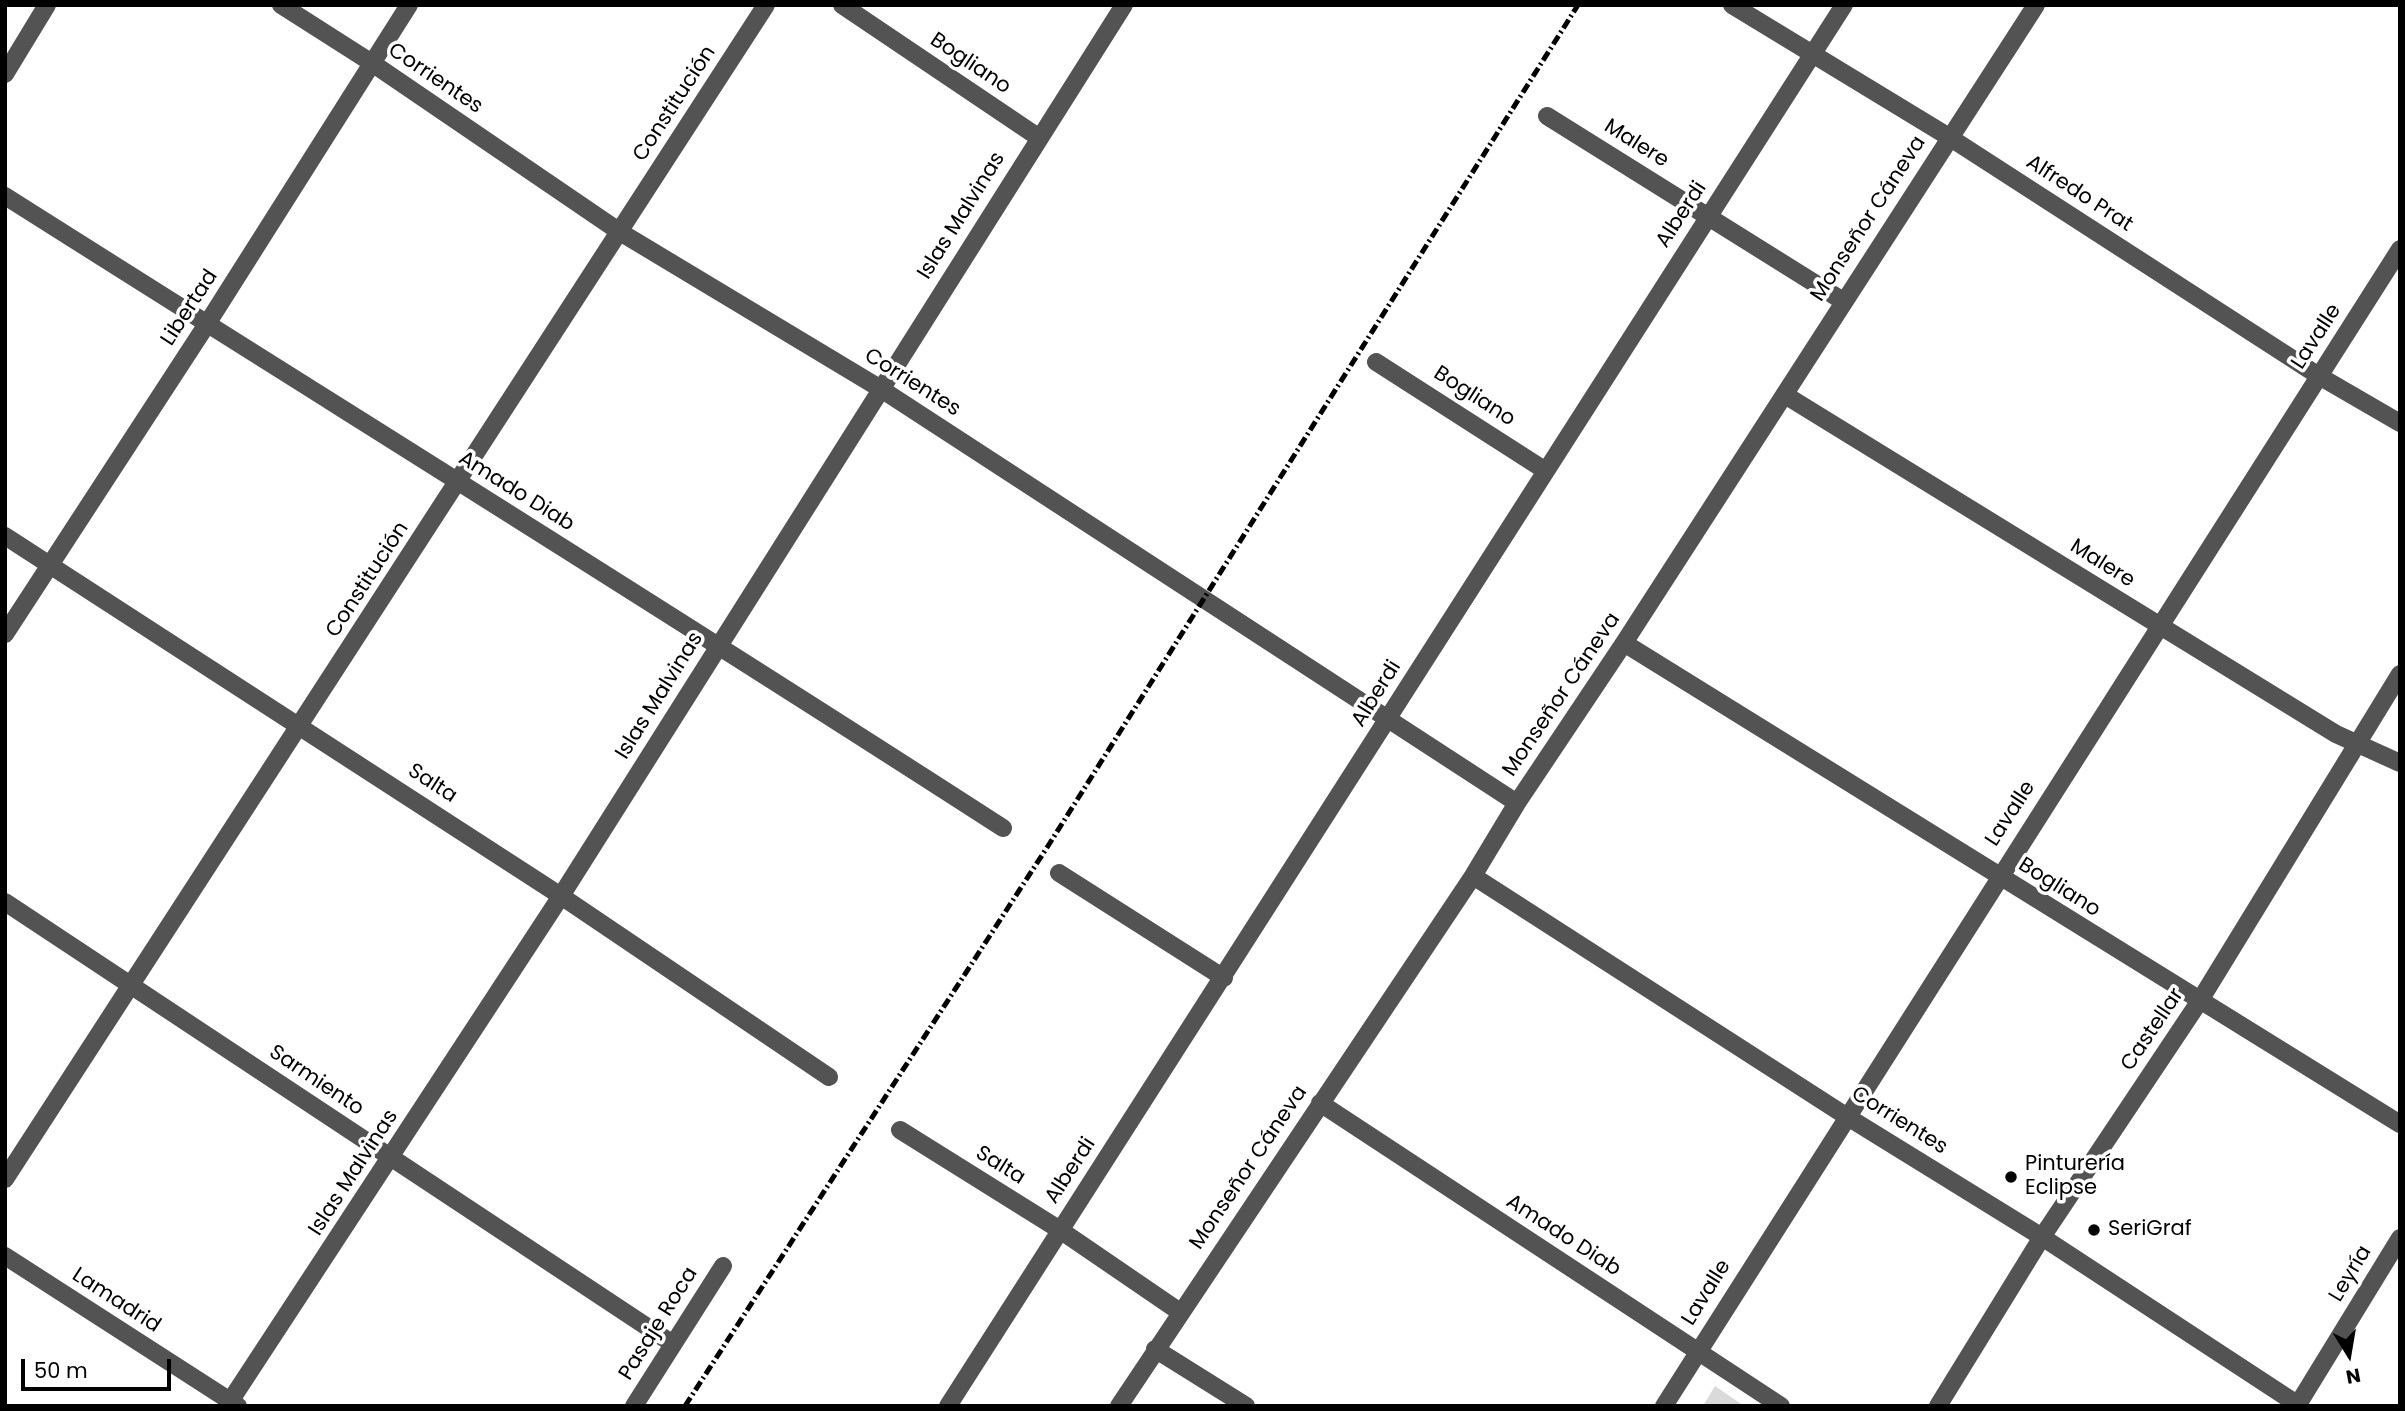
<!DOCTYPE html>
<meta charset="utf-8">
<style>
body{margin:0}
#map{position:relative;width:2405px;height:1411px;overflow:hidden;background:#fff;font-family:Poppins,sans-serif}
canvas{display:block}
.frame{position:absolute;inset:0;border:7px solid #000;pointer-events:none}
.north{position:absolute;left:2314px;top:1320px;width:70px;height:70px;-webkit-text-stroke:5px #fff;paint-order:stroke;rotate:169deg;font-size:19px;font-weight:700;line-height:28px;text-align:center;color:#000}
.north::after{content:'';display:block;margin:auto;width:24px;height:32px;background:#000;clip-path:polygon(50% 0,100% 100%,50% 72%,0 100%)}
.scale{position:absolute;left:21px;top:1359px;width:150px;height:32px;box-sizing:border-box;border:4px solid #000;border-top:0;padding-left:9px;font-size:21px;line-height:24px;white-space:nowrap;color:#000;-webkit-text-stroke:5px #fff;paint-order:stroke}
</style>
<div id="map">
<canvas width="2405" height="1411"></canvas>
<div class="frame"></div>
<div class="north">N</div>
<div class="scale">50 m</div>
</div>
<script>
const c = document.querySelector('canvas').getContext('2d');
c.lineJoin = 'round';
function paint(path, color) {
  c.fillStyle = color;
  c.fill(path, 'evenodd');
}
function trace(path, color, width, dash) {
  c.strokeStyle = color;
  c.lineWidth = width;
  c.lineCap = dash ? 'butt' : 'round';
  c.setLineDash(dash || []);
  c.stroke(path);
}
function label(font, color, halo, rows, align = 'center') {
  c.font = font + ' Poppins,sans-serif';
  c.lineWidth = 7;
  c.setLineDash([]);
  c.textBaseline = 'middle';
  c.strokeStyle = halo;
  c.fillStyle = color;
  for (const [text, x, y, turn = 0] of rows) {
    c.save();
    c.translate(x, y);
    c.rotate((+turn || 0) * Math.PI / 180);
    c.textAlign = isNaN(turn) ? turn : align;
    if (halo) c.strokeText(text, 0, 0);
    c.fillText(text, 0, 0);
    c.restore();
  }
}
const green = new Path2D(`
 M1715,1386L1744,1406H1703Z`);
const minor = new Path2D(`
 M281,5L372,63L620,232L881,389L1517,803
 M842,5L1038,137
 M1732,5L1949,137L2319,376L2400,423
 M5,74L47,5
 M1547,116L1843,301
 M5,196C338,407 672,614 1003,828
 M1376,362L1546,471
 M1785,395L2336,734L2400,763
 M5,536L561,896L829,1077
 M5,634L207,324L409,5
 M1624,643L2400,1124
 M1059,873L1224,978
 M1473,876L1846,1116L2042,1237L2300,1406
 M5,902L673,1344
 M1320,1103L1781,1406
 M900,1130L1060,1230L1180,1312
 M5,1179L766,5
 M5,1256L238,1406
 M1155,1349L1246,1406
 M227,1406L561,896L1124,5
 M634,1406L723,1266
 M948,1406L1844,5
 M1119,1406L1473,876L1517,803L1624,643L2036,5
 M1664,1406L2400,249
 M1938,1406L2042,1237L2199,1002L2400,674
 M2297,1406L2400,1238`);
const rail = new Path2D(`
 M685,1406L1048,846L1578,5`);
const markers = [
 [2011,1177,7,"#000"],
 [2094,1230,7,"#000"]
];
const streetNames = [
 ["Bogliano",970,64,34],
 ["Corrientes",435,79,34],
 ["Constitución",675,104,-57],
 ["Malere",1636,144,32],
 ["Alfredo Prat",2079,194,33],
 ["Alberdi",1682,215,-57],
 ["Islas Malvinas",962,216,-58],
 ["Monseñor Cáneva",1869,219,-57],
 ["Libertad",190,308,-57],
 ["Lavalle",2317,337,-57],
 ["Corrientes",912,383,32],
 ["Bogliano",1474,397,33],
 ["Amado Diab",516,492,32],
 ["Malere",2102,564,32],
 ["Constitución",368,580,-57],
 ["Alberdi",1377,694,-58],
 ["Monseñor Cáneva",1562,695,-56],
 ["Islas Malvinas",660,696,-58],
 ["Salta",432,784,33],
 ["Lavalle",2011,814,-57],
 ["Bogliano",2059,888,32],
 ["Castellar",2153,1030,-56],
 ["Sarmiento",316,1081,34],
 ["Corrientes",1899,1121,32],
 ["Salta",1000,1166,32],
 ["Monseñor Cáneva",1249,1168,-56],
 ["Alberdi",1071,1171,-57],
 ["Islas Malvinas",354,1173,-57],
 ["Amado Diab",1563,1236,33],
 ["Leyría",2351,1274,-59],
 ["Lavalle",1707,1293,-58],
 ["Lamadrid",116,1301,33],
 ["Pasaje Roca",659,1324,-58]
];
const poiNames = [
 ["Pinturería",2025,1165],
 ["Eclipse",2025,1189],
 ["SeriGraf",2108,1230]
];
paint(green, '#dadada');
trace(minor, '#535353', 18);
trace(rail, '#000', 5, [10, 3.5, 2, 3.5]);
for (const [x, y, r, color] of markers) {
  const dot = new Path2D();
  dot.arc(x, y, r, 0, 2 * Math.PI);
  c.fillStyle = color;
  c.fill(dot);
  trace(dot, '#fff', 2.5);
}
label('21px', '#000', '#fff', streetNames);
label('21px', '#000', '#fff', poiNames, 'left');
</script>
